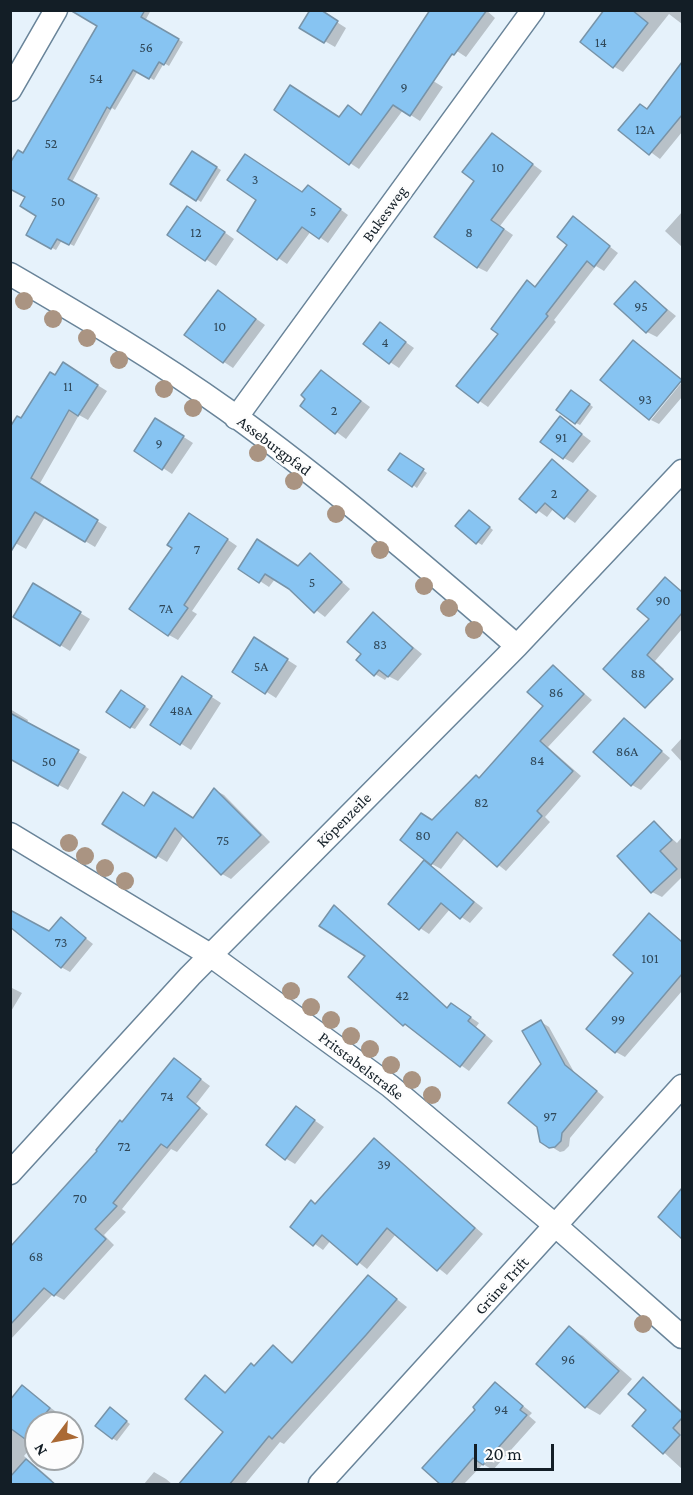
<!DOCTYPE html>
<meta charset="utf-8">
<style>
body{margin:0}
#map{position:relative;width:693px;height:1495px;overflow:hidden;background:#e6f2fb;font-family:"Crimson Pro",serif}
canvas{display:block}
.frame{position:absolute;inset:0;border:12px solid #131e26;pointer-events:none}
.north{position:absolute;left:24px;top:1411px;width:60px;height:60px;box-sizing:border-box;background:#fdfdfd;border:2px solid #9fa4a7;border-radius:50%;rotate:238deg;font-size:16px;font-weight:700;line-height:24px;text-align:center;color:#131e26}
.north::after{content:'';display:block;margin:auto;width:21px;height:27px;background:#aa6934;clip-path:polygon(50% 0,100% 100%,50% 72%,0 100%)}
.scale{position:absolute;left:474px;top:1444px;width:80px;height:27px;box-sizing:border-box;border:3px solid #131e26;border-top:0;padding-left:8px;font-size:18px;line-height:21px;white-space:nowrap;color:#131e26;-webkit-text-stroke:4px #fdfdfd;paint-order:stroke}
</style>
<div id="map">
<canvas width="693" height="1495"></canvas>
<div class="frame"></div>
<div class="north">N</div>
<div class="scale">20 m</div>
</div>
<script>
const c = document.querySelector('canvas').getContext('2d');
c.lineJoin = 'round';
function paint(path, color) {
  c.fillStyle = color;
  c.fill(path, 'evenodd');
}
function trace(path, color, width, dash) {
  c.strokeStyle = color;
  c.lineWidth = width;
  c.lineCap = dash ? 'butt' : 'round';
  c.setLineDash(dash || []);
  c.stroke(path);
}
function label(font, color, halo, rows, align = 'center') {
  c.font = font + ' "Crimson Pro",serif';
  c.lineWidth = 5;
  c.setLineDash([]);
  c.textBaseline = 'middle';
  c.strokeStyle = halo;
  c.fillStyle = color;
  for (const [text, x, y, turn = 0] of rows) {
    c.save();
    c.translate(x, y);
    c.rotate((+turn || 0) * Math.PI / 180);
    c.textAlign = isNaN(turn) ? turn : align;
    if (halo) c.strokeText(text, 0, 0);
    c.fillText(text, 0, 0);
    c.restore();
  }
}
const shadow = new Path2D(`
 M100,10H151L145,21L183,42L169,66L164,63L154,80L138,71L115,110L112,108L72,182L100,198L74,246L62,240L56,250L28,234L38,215L27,196L23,155L99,25Z
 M318,10L346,28L335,47L302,28Z
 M486,10L495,18L466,57L420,27Z
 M606,10H682V24L669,14L623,72L613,66Z
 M399,60L443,87L420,121L403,110L359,169L350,163L340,119L348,107L362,116Z
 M682,64V132L660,159L621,130L648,110Z
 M492,135L542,171L500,226L513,235L487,272L477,267L476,181Z
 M193,153L221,170L201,202L172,183Z
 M317,192L348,215L328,243L311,231L287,264L239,231L303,194Z
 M682,212V247L665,231Z
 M197,213L234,239L216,266L169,234Z
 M573,218L618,253L604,271L596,266L554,320L556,322L488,407L458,386L500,334L527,282L537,288L569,245Z
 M635,283L676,316L657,337L647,332Z
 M218,292L265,325L233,368L224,362Z
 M380,324L414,348L399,368L390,362Z
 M634,341L682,379L649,418Z
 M73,370L107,391L88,420L79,415L39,485L107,527L95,547L45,517L26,549L10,540L21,420Z
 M321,371L370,407L346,439L302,406Z
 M682,382V397L659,424L651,420Z
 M576,394L593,407L580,425L576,423Z
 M560,418L591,441L573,463L564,458Z
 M165,425L193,443L172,474L136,450Z
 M404,457L427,473L417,488L413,485Z
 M552,461L597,496L575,523L554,508L547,517L522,499Z
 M473,514L493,530L482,545L477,542Z
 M199,520L237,546L192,611L197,614L178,640L169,635Z
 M310,554L350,589L325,617L275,579L269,587L240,568L298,567Z
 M665,579L682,591V629L655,661L664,669L639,697L651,619Z
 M34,585L90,619L70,651L15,617Z
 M373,614L422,654L398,681L388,676L385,680L375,674L363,654Z
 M264,645L297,666L276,698L234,671Z
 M553,667L592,700L548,747L581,776L545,817L550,822L506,871L465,838L441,869L432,864L402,840L433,821L480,779L545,706Z
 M192,684L221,703L191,750L152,725Z
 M121,692L149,709L135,729L130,727Z
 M10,709L28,720L27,723L87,757L68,790L10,758Z
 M642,735L670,758L641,790L632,785Z
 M682,738V762L671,750Z
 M215,790L224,795L270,842L231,879L222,874L184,835L167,862L104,824L194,820Z
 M654,823L677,843L682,837V877L662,897L652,892Z
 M424,862L483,908L470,923L450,909L429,934L420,928Z
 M334,907L448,1008L460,1010L479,1023L476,1027L493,1041L469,1071L404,1024L368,956Z
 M650,915L682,941V991L625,1057L616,1052Z
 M61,919L93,944L70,972L61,967Z
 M10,987L22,993L10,1013Z
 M541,1022L549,1027L574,1072L604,1097L570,1138L569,1146L564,1151L560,1152L542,1141L543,1064Z
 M175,1060L210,1086L196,1104L208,1114L177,1152L171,1149L122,1209L126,1212L104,1235L114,1245L64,1300L53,1294L10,1340V1249L123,1124Z
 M297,1108L324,1127L295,1164L285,1158Z
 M374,1140L483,1234L447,1275L396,1234L367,1269L331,1240L323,1250L292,1227L316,1205Z
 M682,1191V1237L660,1217Z
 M368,1277L407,1307L284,1444L280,1442L245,1484H180L225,1432L205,1377L227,1393L273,1347L294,1363Z
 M569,1328L583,1336L632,1379L600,1415L586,1407Z
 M644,1379L682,1411V1469L634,1425L648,1410Z
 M496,1384L532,1413L529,1416L536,1422L493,1470L483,1464L464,1484H443L477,1409Z
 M23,1387L59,1414L52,1423H36V1442L24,1456L52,1480L48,1484H10V1402Z
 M115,1412L130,1424L117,1441L112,1438Z
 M154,1472L166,1479L172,1484H144Z`);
const building = new Path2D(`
 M70,10H145L141,17L179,39L164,65L159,62L149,79L133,70L110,109L107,107L68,179L97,195L69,245L57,239L51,249L26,235L36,216L20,206L25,197L10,189V163L18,150L23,153L97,26Z
 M310,10H321L338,21L324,43L299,28Z
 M430,10H487L454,55L452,54L410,116L393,105L349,165L274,110L290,85L339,117L348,105L361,115Z
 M604,10H632L648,23L613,68L580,42Z
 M682,62V115L649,155L618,130L640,104L647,109Z
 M492,133L533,164L491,220L504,229L477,268L434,237L474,181L462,172Z
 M192,151L217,167L196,201L170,184Z
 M245,154L302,192L308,185L341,209L319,239L302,227L277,260L237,231L256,200L227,180Z
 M187,206L225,232L205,261L167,235Z
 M573,216L610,246L594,267L587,261L546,314L548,316L478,403L456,386L498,334L491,329L527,280L535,287L567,245L557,237Z
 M635,281L667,310L646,333L614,304Z
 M218,290L256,319L223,363L184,335Z
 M380,322L406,342L389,364L363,344Z
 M633,340L682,380L649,420L600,380Z
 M63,362L98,385L78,416L69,410L31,478L98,520L85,542L35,512L10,553V427L17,416L21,418L50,372L55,375Z
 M321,370L361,401L335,434L300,406L305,399L301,395Z
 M571,390L590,404L575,424L556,410Z
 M560,416L582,434L563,459L540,442Z
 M155,418L184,436L162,470L134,451Z
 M400,453L424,469L412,487L388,470Z
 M552,459L588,490L564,519L545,503L536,513L519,499Z
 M469,510L490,527L476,544L455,526Z
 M189,513L228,539L184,605L188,608L168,636L129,609L172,548L167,545Z
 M257,539L298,566L310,553L342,582L314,613L289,589L265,574L259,583L238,569Z
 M665,577L682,592V613L647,655L673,679L645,708L603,669L649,619L637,609Z
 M33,583L81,612L60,646L13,617Z
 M373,612L413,648L388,677L379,670L374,676L356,660L361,654L347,642Z
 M254,637L288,659L265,694L232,672Z
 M553,665L584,694L540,741L573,771L537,811L542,816L497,867L457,832L431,865L400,840L421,813L432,820L476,775L479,778L543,706L527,692Z
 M182,676L212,696L180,745L150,725Z
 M121,690L145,706L130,728L106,712Z
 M10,713L79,750L58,786L10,759Z
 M624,718L662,751L631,786L593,752Z
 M214,788L261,835L221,875L175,828L156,858L102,824L123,792L144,806L153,792L193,818Z
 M654,821L672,840L660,851L677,869L651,893L617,856Z
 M424,860L474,902L460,919L441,903L419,930L388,904Z
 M334,905L447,1008L451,1003L471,1017L468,1021L485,1035L460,1067L405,1024L403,1026L348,977L365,956L319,926Z
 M10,910L49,931L61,917L86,938L61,968L10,927Z
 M649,913L682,942V974L615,1053L586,1029L633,973L613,955Z
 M541,1020L565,1065L597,1091L562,1133L561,1141L555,1147L549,1148L540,1142L537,1127L508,1103L541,1064L522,1031Z
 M174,1058L201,1079L187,1097L200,1108L167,1148L161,1144L113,1203L117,1206L95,1229L106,1239L54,1296L44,1288L10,1325V1247L97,1151L96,1150L120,1120L122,1122Z
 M296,1106L315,1120L285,1160L266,1145Z
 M374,1138L475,1228L437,1271L387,1228L357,1265L322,1235L313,1246L290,1227L311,1200L315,1204Z
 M682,1188V1239L658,1217Z
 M368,1275L397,1299L366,1335L272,1439L269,1436L229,1485H178L223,1432L185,1399L205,1375L225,1393L251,1363L254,1366L273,1345L292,1363Z
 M569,1326L619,1371L585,1408L536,1364Z
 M643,1377L682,1413V1418L673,1428L680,1435L663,1454L632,1426L646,1410L628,1394Z
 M495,1382L523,1406L520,1410L527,1415L483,1465L473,1458L450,1485H441L422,1468L475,1410L473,1407Z
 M22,1385L50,1408L25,1439L10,1428V1400Z
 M110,1407L127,1421L112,1439L95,1426Z
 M26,1459L56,1485H10V1477Z`);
const minor = new Path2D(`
 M10,90L56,10
 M10,274C84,317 157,360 227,410C328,483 423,564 517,646
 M236,418L533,10
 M10,834L210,955L390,1086L556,1226L682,1337
 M10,1173L190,976L517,646L682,471
 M320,1484L682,1086`);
const trees = [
 [24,301],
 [53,319],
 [87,338],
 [119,360],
 [164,389],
 [193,408],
 [258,453],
 [294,481],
 [336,514],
 [380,550],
 [424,586],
 [449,608],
 [474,630],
 [69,843],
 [85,856],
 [105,868],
 [125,881],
 [291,991],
 [311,1007],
 [331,1020],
 [351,1036],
 [370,1049],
 [391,1065],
 [412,1080],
 [432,1095],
 [643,1324]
];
const numberNames = [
 ["14",601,43],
 ["56",146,48],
 ["54",96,79],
 ["9",404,88],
 ["12A",645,130],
 ["52",51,144],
 ["10",498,168],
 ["3",255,180],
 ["50",58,202],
 ["5",313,212],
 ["12",196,233],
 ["8",469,233],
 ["95",641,307],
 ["10",220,327],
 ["4",385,343],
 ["11",68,387],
 ["93",645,400],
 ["2",334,411],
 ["91",561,438],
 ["9",159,444],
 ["2",554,494],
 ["7",197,550],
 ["5",312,583],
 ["90",663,601],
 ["7A",166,609],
 ["83",380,645],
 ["5A",261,667],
 ["88",638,674],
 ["86",556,693],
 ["48A",181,711],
 ["86A",627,752],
 ["84",537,761],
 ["50",49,762],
 ["82",481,803],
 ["80",423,836],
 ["75",223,841],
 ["73",61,943],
 ["101",650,959],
 ["42",402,996],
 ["99",618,1020],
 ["74",167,1097],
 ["97",550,1117],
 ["72",124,1147],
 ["39",384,1165],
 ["70",80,1199],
 ["68",36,1257],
 ["96",568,1360],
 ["94",501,1410]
];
const streetNames = [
 ["Bukesweg",385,214,-54],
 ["Asseburgpfad",274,446,37],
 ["Köpenzeile",344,820,-45],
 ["Pritstabelstraße",361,1066,37],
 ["Grüne Trift",502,1286,-48]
];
paint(shadow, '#0003');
paint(building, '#87c4f2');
trace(building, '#7793a8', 1.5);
trace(minor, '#698499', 25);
trace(minor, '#fff', 22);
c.fillStyle = '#aa9482';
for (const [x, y] of trees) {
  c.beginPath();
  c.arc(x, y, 9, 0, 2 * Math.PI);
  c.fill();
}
label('14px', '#304859', null, numberNames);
label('16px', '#131e26', '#fdfdfd', streetNames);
</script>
